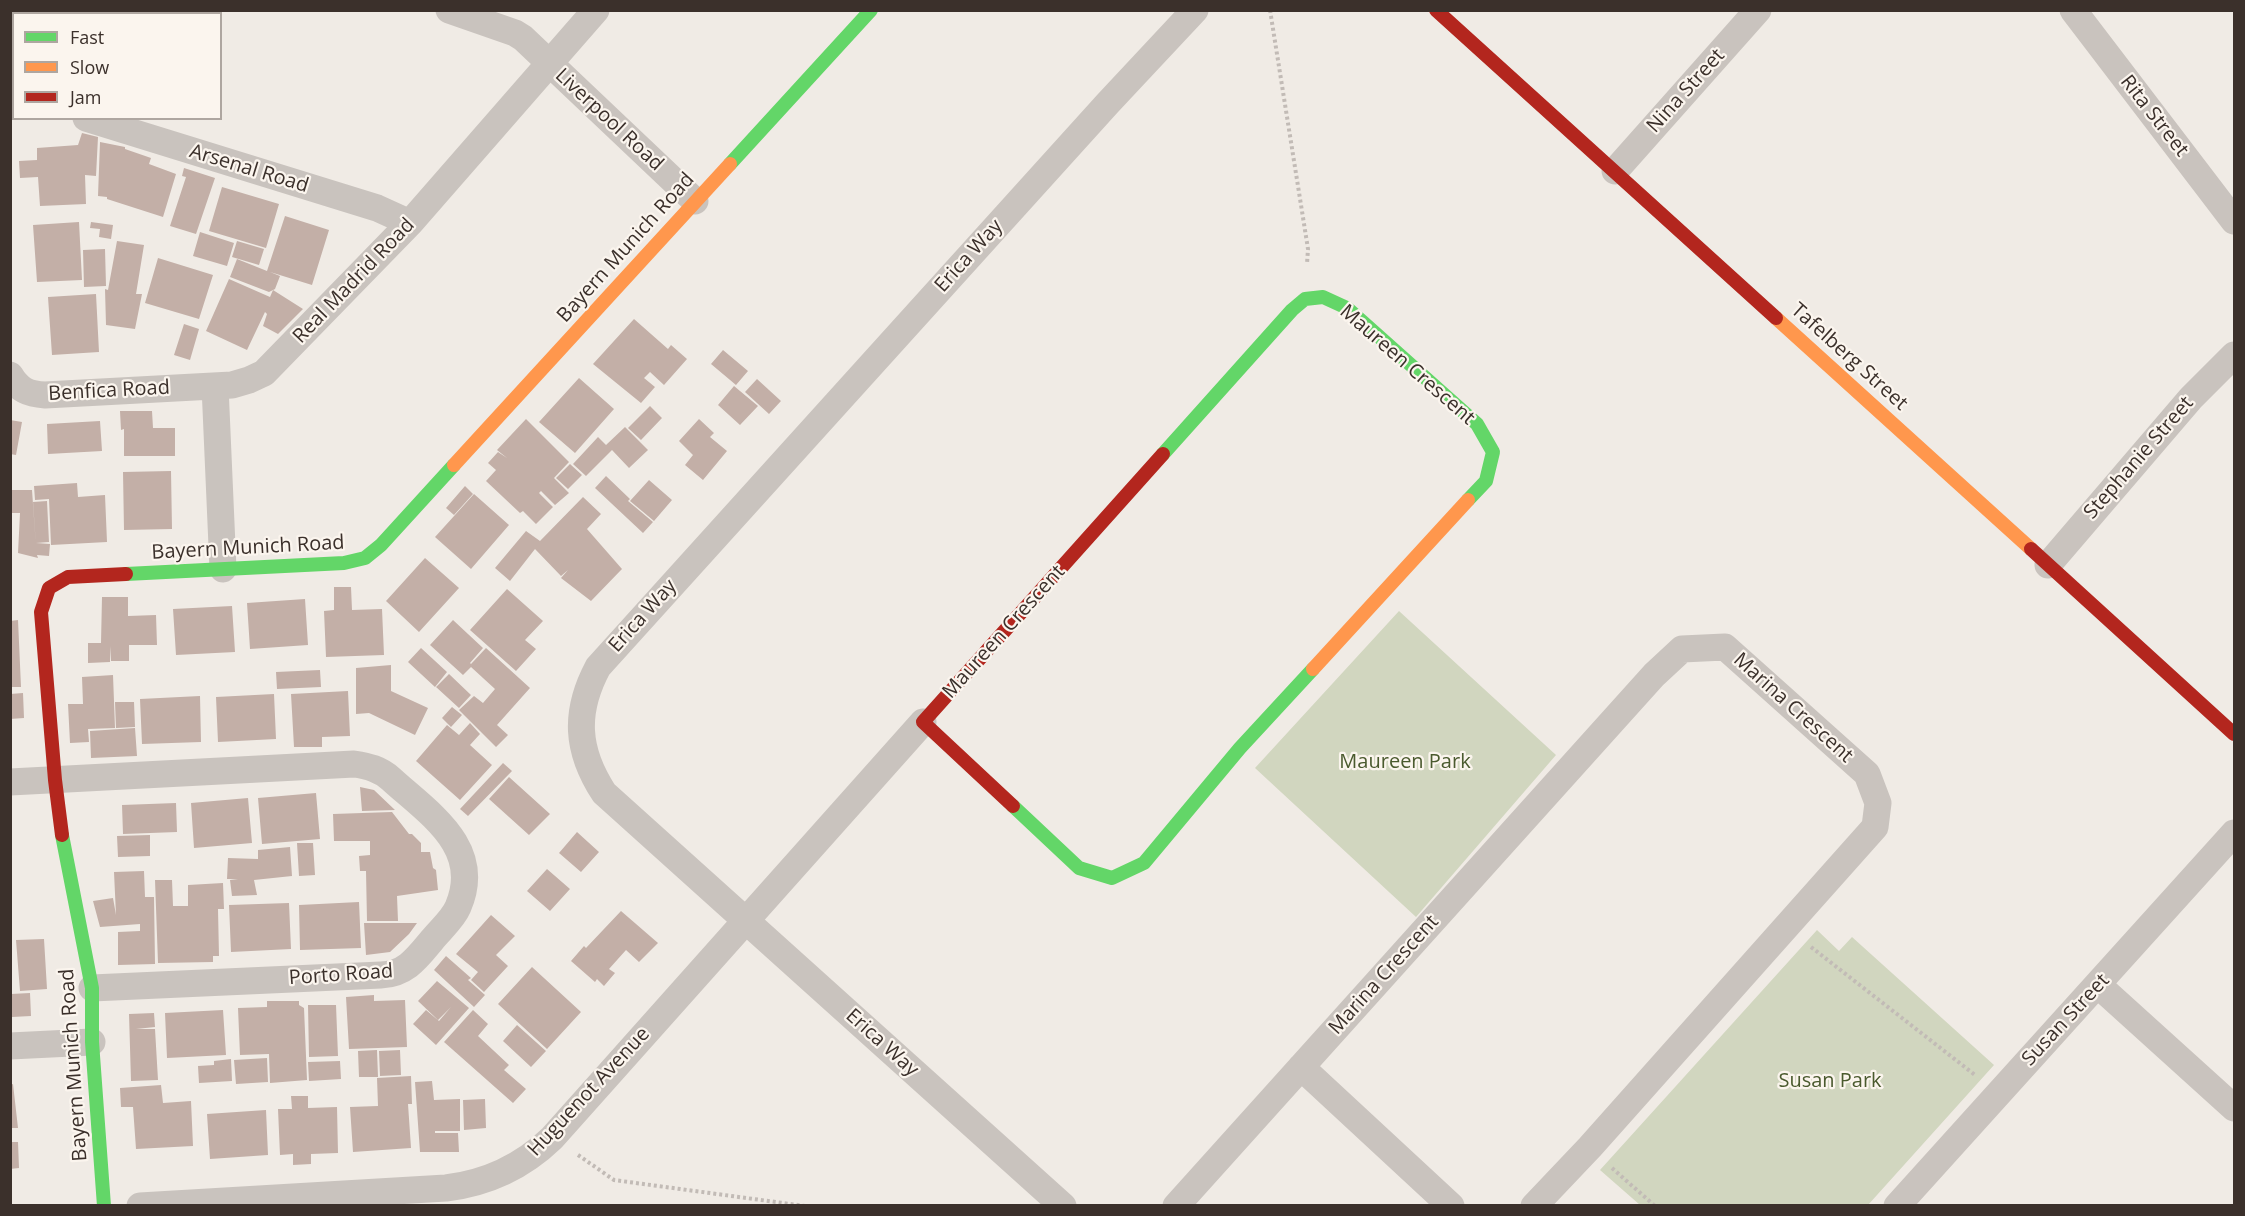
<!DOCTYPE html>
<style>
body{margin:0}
#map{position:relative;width:2245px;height:1216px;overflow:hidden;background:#f0ebe5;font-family:"Open Sans",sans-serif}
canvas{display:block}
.frame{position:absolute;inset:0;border:12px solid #3b302b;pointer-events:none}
.legend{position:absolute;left:12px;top:12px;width:210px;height:108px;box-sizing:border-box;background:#fbf5ee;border:2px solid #aea6a0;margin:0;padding:8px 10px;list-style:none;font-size:18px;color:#3b302b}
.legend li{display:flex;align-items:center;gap:12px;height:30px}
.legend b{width:30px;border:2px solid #aea6a0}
</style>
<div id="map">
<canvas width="2245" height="1216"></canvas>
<div class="frame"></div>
<ul class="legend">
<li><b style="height:8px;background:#63d668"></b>Fast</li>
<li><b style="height:8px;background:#ff974d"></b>Slow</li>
<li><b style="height:8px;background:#b3261e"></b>Jam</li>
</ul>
</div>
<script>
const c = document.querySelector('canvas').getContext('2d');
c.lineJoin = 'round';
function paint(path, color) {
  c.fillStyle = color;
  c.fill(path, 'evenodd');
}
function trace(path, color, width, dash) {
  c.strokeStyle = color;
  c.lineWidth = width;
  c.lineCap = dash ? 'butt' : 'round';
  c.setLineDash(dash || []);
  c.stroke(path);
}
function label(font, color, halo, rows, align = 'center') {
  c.font = font + ' "Open Sans",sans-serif';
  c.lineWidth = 4.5;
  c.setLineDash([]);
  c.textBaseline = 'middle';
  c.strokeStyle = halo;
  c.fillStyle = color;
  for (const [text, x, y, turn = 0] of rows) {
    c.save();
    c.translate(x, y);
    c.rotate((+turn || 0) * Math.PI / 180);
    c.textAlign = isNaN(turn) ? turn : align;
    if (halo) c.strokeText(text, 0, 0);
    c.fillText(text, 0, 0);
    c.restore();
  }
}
const green = new Path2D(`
 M1399,611L1556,755L1416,917L1255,768Z
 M1817,930L1839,951L1852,937L1994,1065L1868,1205H1640L1600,1170Z`);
const building = new Path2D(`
 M82,133L98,137L96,176L85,175L86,204L40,206L38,177L20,178L19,161L37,160V148L78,145Z
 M100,142L125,147V149L151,158L149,164L176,174L163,217L107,199V197L98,196Z
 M184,168L215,178L196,234L170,226L186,177L182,176Z
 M222,187L279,204L266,248L209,231Z
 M285,216L329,230L312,285L270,272L280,276L275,289L269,292L230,277L237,259L267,271Z
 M79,222L82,280L37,282L33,225Z
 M91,222L113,225L111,239L99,237L100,229L90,228Z
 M200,232L234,243L227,266L193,256Z
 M117,241L144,245L136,294H142L135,329L106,325L105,289L108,290Z
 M237,241L264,249L259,265L232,257Z
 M105,249L106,286L84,287L83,250Z
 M158,258L213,275L199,319L145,303Z
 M229,279L270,297L273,290L303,309L278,334L263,326L267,314L265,312L247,350L206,331Z
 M96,294L99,352L52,355L48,297Z
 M634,319L668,349L671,345L687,359L664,385L650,372L644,378L655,387L641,403L593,364Z
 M184,324L199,329L190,360L174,355Z
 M723,350L748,371L736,385L711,364Z
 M579,378L614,409L575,453L539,422Z
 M757,379L781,401L769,414L745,392Z
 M734,386L758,406L740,425L718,405Z
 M650,406L662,418L641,440L628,428Z
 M120,411H152L153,428H175V456H124V429L121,430Z
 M526,419L569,462L554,478L569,493L555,505L541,491L539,493L553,507L536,524L523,511L520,513L486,481L496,470L488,463L498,452L507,458L497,450Z
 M699,419L714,433L710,437L727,451L703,480L685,465L693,455L679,441Z
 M10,420L22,422L16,455L10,454Z
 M100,421L102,451L48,454L47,424Z
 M625,427L648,450L629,468L612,450L586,476L573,464L598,437L606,445Z
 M570,464L582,475L568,489L556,478Z
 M171,471L172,529L124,530L123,472Z
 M606,476L630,499L628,501L653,522L643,533L595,488Z
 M649,480L672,500L654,521L630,501Z
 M77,483L78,497L105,495L107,542L51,545L49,499L35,500L34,486Z
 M465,486L473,494L454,515L446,508Z
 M10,490H32L36,546L33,502L47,501L49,542L36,543L50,544L49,556L37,555L38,558L18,553L20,513H10Z
 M474,494L509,525L471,569L435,537Z
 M583,497L601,514L587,529L622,569L591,601L561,578L568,570L561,576L535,549L510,581L495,568L526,531L540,541Z
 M425,558L459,588L419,632L386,601Z
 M334,587H351L352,610L382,609L384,655L326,657L324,611L334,610Z
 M507,589L543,621L525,640L536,649L516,671L470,630Z
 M102,597H128V616L156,615L157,645H129V661H111L110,646V662L88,663V643H101Z
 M305,599L308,645L250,649L247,603Z
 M232,606L235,652L176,655L173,609Z
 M18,620L21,687H10V621Z
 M453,620L483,648L470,663L471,664L486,648L530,688L497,725L508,735L496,747L459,710L474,696L483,703L495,689L471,667L463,675L430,645Z
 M421,648L447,672L435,687L408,662Z
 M391,665V691L428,708L415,735L369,713L356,714V668Z
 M320,670L321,687L277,689L276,672Z
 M449,674L471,695L459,708L436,687Z
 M113,675L115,728L88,729L89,742L70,743L68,704H83L82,677Z
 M348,691L350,736L322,737V747H294L291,694Z
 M23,693L24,718L10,719V694Z
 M274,694L276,739L218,742L216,697Z
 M200,696L201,742L142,744L140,699Z
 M115,702H134L135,727L116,728Z
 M452,707L462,715L451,727L442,718Z
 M470,723L480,734L470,745L492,765L460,800L416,761L447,725L459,735Z
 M135,728L137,756L91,758L90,731Z
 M503,763L512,771L468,816L460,809Z
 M509,777L550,814L529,835L489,799Z
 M360,787L374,790L395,810L362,811Z
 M316,793L320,839L262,844L258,798Z
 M248,798L252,843L194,848L191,803Z
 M176,803L177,832L123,834L122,805Z
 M392,812L409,834H412L421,843V852H430L433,868L436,870L438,890L397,896L398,921H367L366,871H360L359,856L370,855V841H334L333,814Z
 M577,832L599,852L581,872L559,853Z
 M150,835V856L118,857L117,836Z
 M297,843H313L315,875L299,876Z
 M290,847L292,876L254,880L257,895L232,896L230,880L238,879H227L228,858L258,859V850Z
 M547,869L570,889L550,911L527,891Z
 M144,871L145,897H154L155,964L118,965V932L140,931V924L100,927L93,901L113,898L116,915L114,872Z
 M155,880H172L173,906H188V885L223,883L224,909H218L219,956H213V962L158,963Z
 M359,902L361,948L300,950L299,905Z
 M289,903L291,949L231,952L229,905Z
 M621,911L658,943L639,962L626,950L609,969L615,973L604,986L597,979L595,982L571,961L584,946L586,948Z
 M491,915L515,936L496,955L508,966L484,992L471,980L478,972L456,954Z
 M364,923H417L409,934L390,952L366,955Z
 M44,939L47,989L20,991L16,940Z
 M446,956L471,978L468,980L485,995L474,1007L434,970Z
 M532,967L581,1012L547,1049L498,1004Z
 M437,981L469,1008L436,1045L413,1024L426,1010L439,1021L451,1007L438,1020L418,1001Z
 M30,993L31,1016L12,1017L11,994Z
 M374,995V1001L405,1000L407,1047L349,1049L346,997Z
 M267,1001H299V1005L304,1008L307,1080L270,1083L269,1054L240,1055L238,1008L267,1007Z
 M308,1005H336L338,1056L309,1057Z
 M223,1010L226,1055L167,1058L165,1013Z
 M473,1010L488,1024L478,1036L509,1065L504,1070L526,1089L513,1103L444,1042Z
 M154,1013L155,1027L136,1029H155L158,1080L131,1081L129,1014Z
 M517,1025L546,1051L531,1067L503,1041Z
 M377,1050L378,1077H359L358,1051Z
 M400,1050L401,1075L380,1076L379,1051Z
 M267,1058L268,1082L236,1084L234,1060Z
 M231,1059L232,1081L199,1083L198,1066L214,1065V1061Z
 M340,1061L341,1079L309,1081L308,1062Z
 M411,1076L412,1104H408L411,1148L353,1152L350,1107L378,1106L377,1078Z
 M432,1081L434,1100L460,1099V1131H435V1133H458L459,1152H420L415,1082Z
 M13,1084L18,1128H10V1085Z
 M161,1085L163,1103L191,1101L193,1146L136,1149L133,1107H121L120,1088Z
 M291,1096H308V1108L337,1107L338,1153L311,1154V1164L293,1165V1154L280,1155L278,1109H292Z
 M485,1099L486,1128L464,1130L463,1100Z
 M266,1110L268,1155L210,1159L207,1114Z
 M10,1142H18L19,1168L10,1169Z`);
const path = new Path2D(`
 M1270,10L1308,249L1307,264
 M1811,947L1975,1075
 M578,1155L614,1180L805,1206
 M1612,1168L1655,1206`);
const street = new Path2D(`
 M449,10L515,33L523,38L695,201
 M2073,10L2234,221
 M10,95L14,96
 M86,118L377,208L410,223
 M1615,171L1758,10
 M10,375C19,390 28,394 45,395L232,385L249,380L264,373L410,223L596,10
 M215,386L223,569
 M2048,565L2191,398L2234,355
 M10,782L354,764C368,766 380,769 391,779C428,813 484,847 458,907C453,919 440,930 432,940C417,958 406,974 381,975L92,988
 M2098,985L2234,1108
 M10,1046L92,1042
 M1301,1067L1451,1206
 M140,1206L446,1188C488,1183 522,1167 552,1138L923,722
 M1063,1206L604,793C576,750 574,712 598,667L1108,103L1195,10
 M1176,1206L1654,675L1682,649L1725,647L1867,774L1878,803L1875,827L1590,1147L1534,1206
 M1897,1206L2234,833`);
const fast = new Path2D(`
 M730,164L871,10
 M1323,297L1347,308L1477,424L1493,452L1486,481L1468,500
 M1163,454L1292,310L1305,299L1323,297
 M126,574L344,563L365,558L381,545L454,465
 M1013,806L1079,868L1112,878L1144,863L1240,748L1313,669
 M62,835L92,988V1042L104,1206`);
const slow = new Path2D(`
 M1776,318L2031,549
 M454,465L730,164
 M1313,669L1468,500`);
const jam = new Path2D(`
 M1436,10L1776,318
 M2031,549L2234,734
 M1013,806L923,722L1163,454
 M62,835L55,780L41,612L49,588L68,577L126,574`);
const streetNames = [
 ["Nina Street",1686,91,-48],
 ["Rita Street",2154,116,52],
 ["Liverpool Road",609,120,43],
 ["Arsenal Road",249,169,17],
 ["Bayern Munich Road",626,248,-48],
 ["Erica Way",969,256,-48],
 ["Real Madrid Road",354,281,-46],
 ["Tafelberg Street",1849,357,42],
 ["Maureen Crescent",1407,365,41],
 ["Benfica Road",109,391,-3],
 ["Stephanie Street",2139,458,-49],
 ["Bayern Munich Road",248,548,-3],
 ["Erica Way",643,616,-48],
 ["Maureen Crescent",1004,632,-48],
 ["Marina Crescent",1793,708,42],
 ["Porto Road",341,975,-4],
 ["Marina Crescent",1384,975,-48],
 ["Susan Street",2066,1020,-47],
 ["Erica Way",882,1043,42],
 ["Bayern Munich Road",74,1065,-94],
 ["Huguenot Avenue",589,1092,-47]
];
const parkNames = [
 ["Maureen Park",1405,762],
 ["Susan Park",1830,1081]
];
paint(green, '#d1d6bf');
paint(building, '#c3afa7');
trace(path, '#c2bbb6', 4, [3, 3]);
trace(street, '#c9c3be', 27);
trace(fast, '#63d668', 14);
trace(slow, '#ff974d', 14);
trace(jam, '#b3261e', 14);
label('20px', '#3b302b', '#fbf5ee', streetNames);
label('20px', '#4a5a2e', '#fbf5ee', parkNames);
</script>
